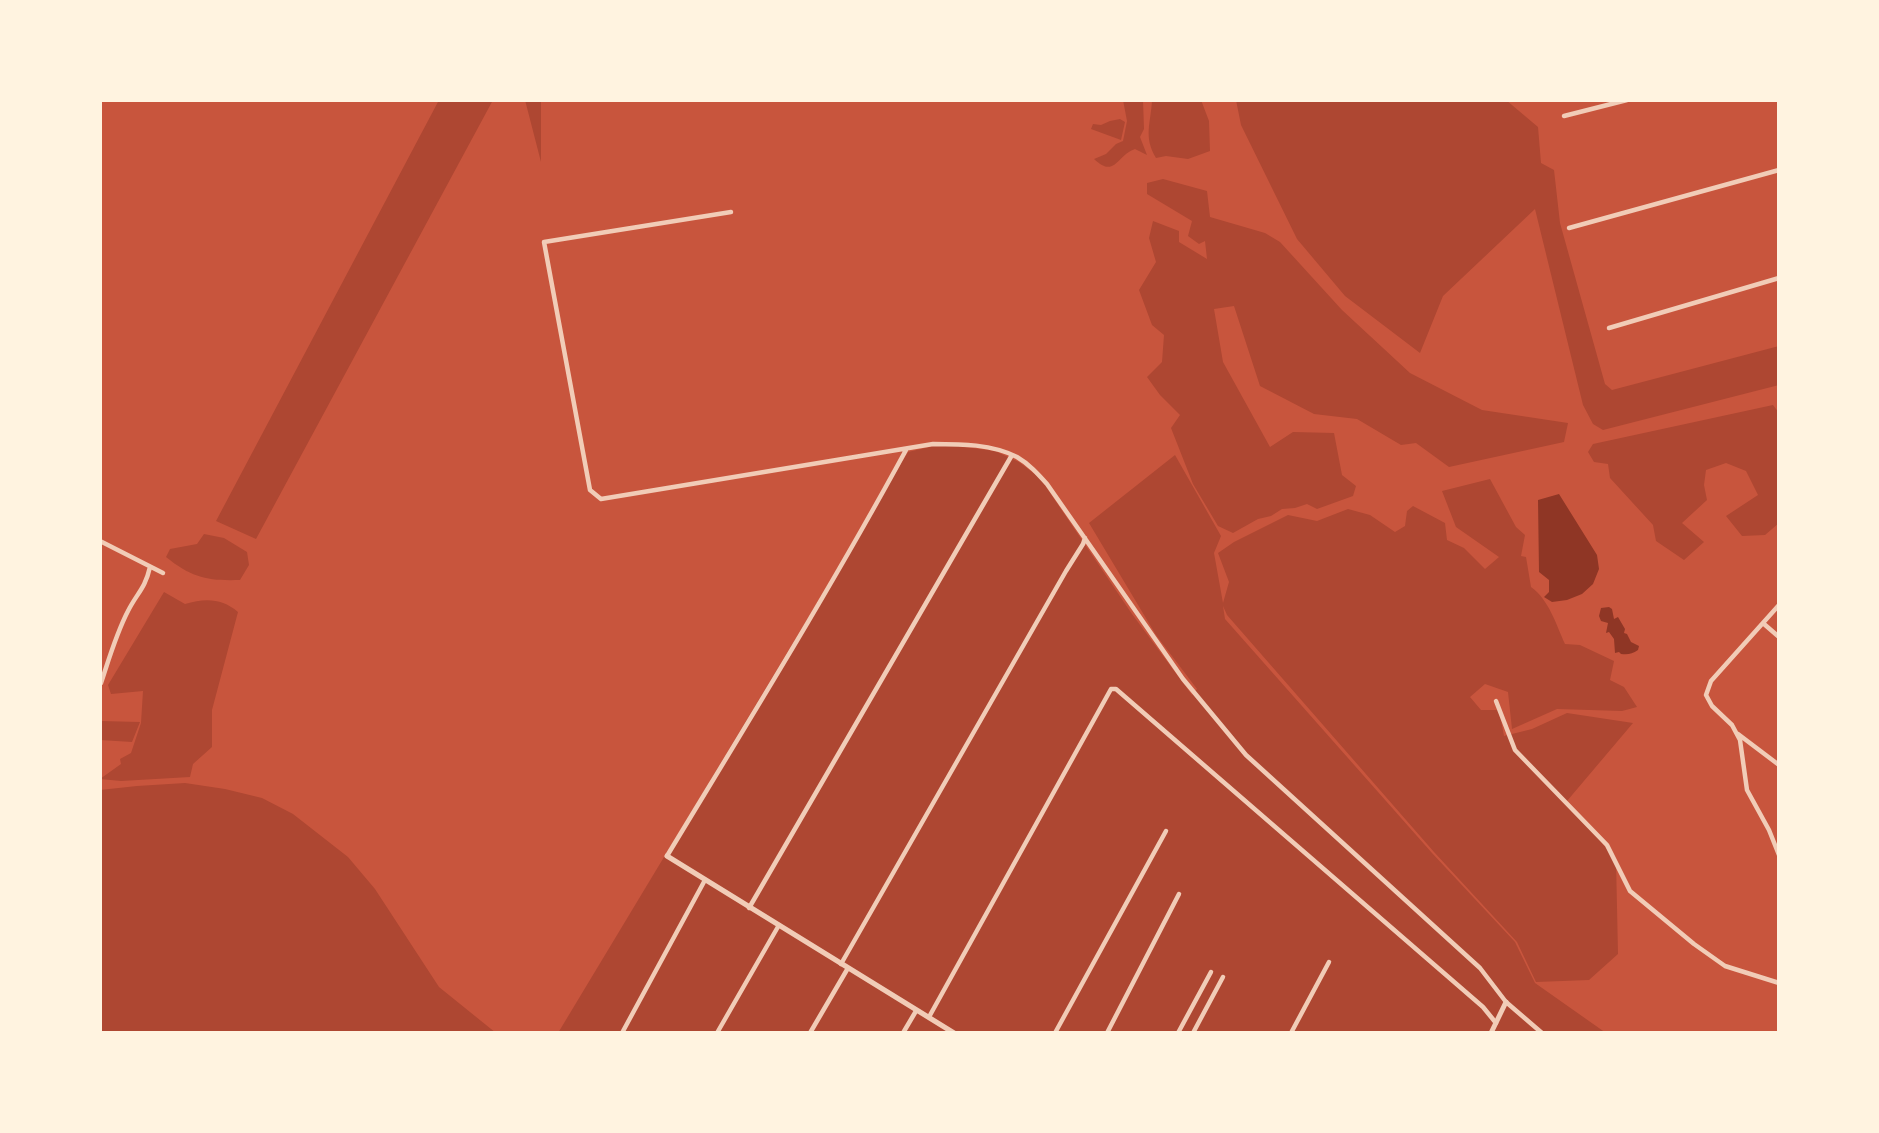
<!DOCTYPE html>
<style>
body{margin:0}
#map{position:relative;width:1879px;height:1133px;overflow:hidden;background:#c8553d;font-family:"DejaVu Sans",sans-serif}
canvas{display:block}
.frame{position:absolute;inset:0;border:102px solid #fff3e0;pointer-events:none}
</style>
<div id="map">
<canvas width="1879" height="1133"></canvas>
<div class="frame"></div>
</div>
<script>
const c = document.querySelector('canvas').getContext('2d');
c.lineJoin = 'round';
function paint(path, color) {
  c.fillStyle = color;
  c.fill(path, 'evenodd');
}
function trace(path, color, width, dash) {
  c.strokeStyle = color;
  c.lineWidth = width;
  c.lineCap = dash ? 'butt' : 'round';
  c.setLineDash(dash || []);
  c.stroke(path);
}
const green = new Path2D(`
 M439,100H493L256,539L216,521Z
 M525,100H541V162Z
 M1123,100H1143L1144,129L1140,137L1147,155L1135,149C1117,155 1115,179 1094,159L1106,154L1116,144L1123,141L1127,121Z
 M1152,100H1201L1209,121L1210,151L1188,159L1166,156L1156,158C1143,136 1151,123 1152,100Z
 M1236,100H1506L1538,127L1541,163L1554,170L1560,223L1605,384L1612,390L1779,346V385L1603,430L1593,424L1583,405L1535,209L1443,296L1420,353L1345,296L1297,239L1241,125Z
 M1120,119L1125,122L1121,140L1091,129L1093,124L1101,125L1110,121Z
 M1163,179L1207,191L1210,217L1265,233L1280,242L1342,310L1410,373L1482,410L1568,423L1564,442L1449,467L1416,443L1401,445L1357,419L1314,414L1260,386L1234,306L1214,309L1223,362L1270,447L1293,432L1334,433L1342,475L1356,486L1353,496L1317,509L1307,504L1295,508L1282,509L1271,516L1258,519L1233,533L1218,526L1193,484L1171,428L1180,415L1160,395L1147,377L1162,362L1164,335L1152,325L1139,290L1156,262L1149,238L1153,221L1179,231V242L1207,259L1205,241L1199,244L1188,236L1192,221L1147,194V183Z
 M1773,405L1779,413V523L1765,535L1742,536L1726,516L1758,495L1746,471L1726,463L1706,470L1704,485L1707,500L1682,523L1704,542L1684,560L1656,541L1653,525L1610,478L1608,464L1594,462L1588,452L1593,444Z
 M942,444L995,451L1019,462L1040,478L1132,614L1192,695L1197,689L1156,635L1089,523L1175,455L1221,536L1214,553L1223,603L1229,582L1218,553L1234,542L1288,515L1317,521L1348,509L1370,515L1395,532L1405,526L1407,511L1413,506L1445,523L1447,540L1464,548L1485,569L1499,557L1456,527L1442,491L1490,479L1516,527L1525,535L1521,556L1526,557L1531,587C1549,600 1556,624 1565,644L1580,645L1614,661L1610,680L1624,687L1637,707L1622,711L1557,709L1512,729L1508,692L1485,684L1470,697L1481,710H1499L1504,736L1532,729L1567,713L1633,723L1567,801L1616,860L1618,954L1589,980L1536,982L1517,942L1434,852L1227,615L1223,606L1225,619L1432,853L1515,942L1535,983L1606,1033H558L908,452Z
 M204,534L224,538L247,552L249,565L240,580C208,581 192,578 166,557L170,549L197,544Z
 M164,592L185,604C205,598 222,598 238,612L212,710V747L193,764L190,777L121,781L100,779L121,764L120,759L131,753L141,723L143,691L111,694L108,685Z
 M100,721L140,722L132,742L100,740Z
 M185,783L225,789L262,798L293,814L348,857L375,889L439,987L496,1033H100V790L137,786Z`);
const water = new Path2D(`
 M1559,494L1597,555L1599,569L1593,584L1582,594L1567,600L1552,602L1544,597L1549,592V580L1539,572L1538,500Z
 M1609,607L1612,609L1614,619L1618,617L1625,629L1624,633L1627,634L1631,642L1639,646L1638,650C1632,654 1628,655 1621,654L1619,652L1615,653L1614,639L1609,632L1606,633L1608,623L1601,621L1599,616L1601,608Z`);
const minor = new Path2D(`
 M1564,116L1627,100
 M731,212L544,242L590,490L601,499L933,444C961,444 992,444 1017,457C1029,464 1038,474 1047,484L1183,679L1246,755L1480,968L1506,1002L1542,1033
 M1569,228L1779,170
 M1609,328L1779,278
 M100,541L163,573
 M1779,605L1711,681L1706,695L1712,706L1732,725L1740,740L1747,790L1769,830L1779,855
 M1764,624L1779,637
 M101,683C109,659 116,634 128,611C137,593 145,589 150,567
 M1496,701L1515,750L1607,845L1630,891L1694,944L1725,966L1779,983
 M1738,734L1779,765
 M667,856C748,722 831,588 906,450
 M749,908L1012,455
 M841,964L1066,571L1083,544L1085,538
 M929,1017L1111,689H1116L1483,1007L1496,1023
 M622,1033L705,880
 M717,1033L779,925
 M810,1033L848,968
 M903,1033L916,1011
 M1055,1033L1166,831
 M1107,1033L1179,894
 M1178,1033L1211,972
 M1193,1033L1223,977
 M1291,1033L1329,962`);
const tertiary = new Path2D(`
 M667,856L954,1033
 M1491,1033L1506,1002`);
paint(green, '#ae4732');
paint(water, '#8f3625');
trace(minor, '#f1ccb7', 4.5);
trace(tertiary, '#f1ccb7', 5);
</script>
